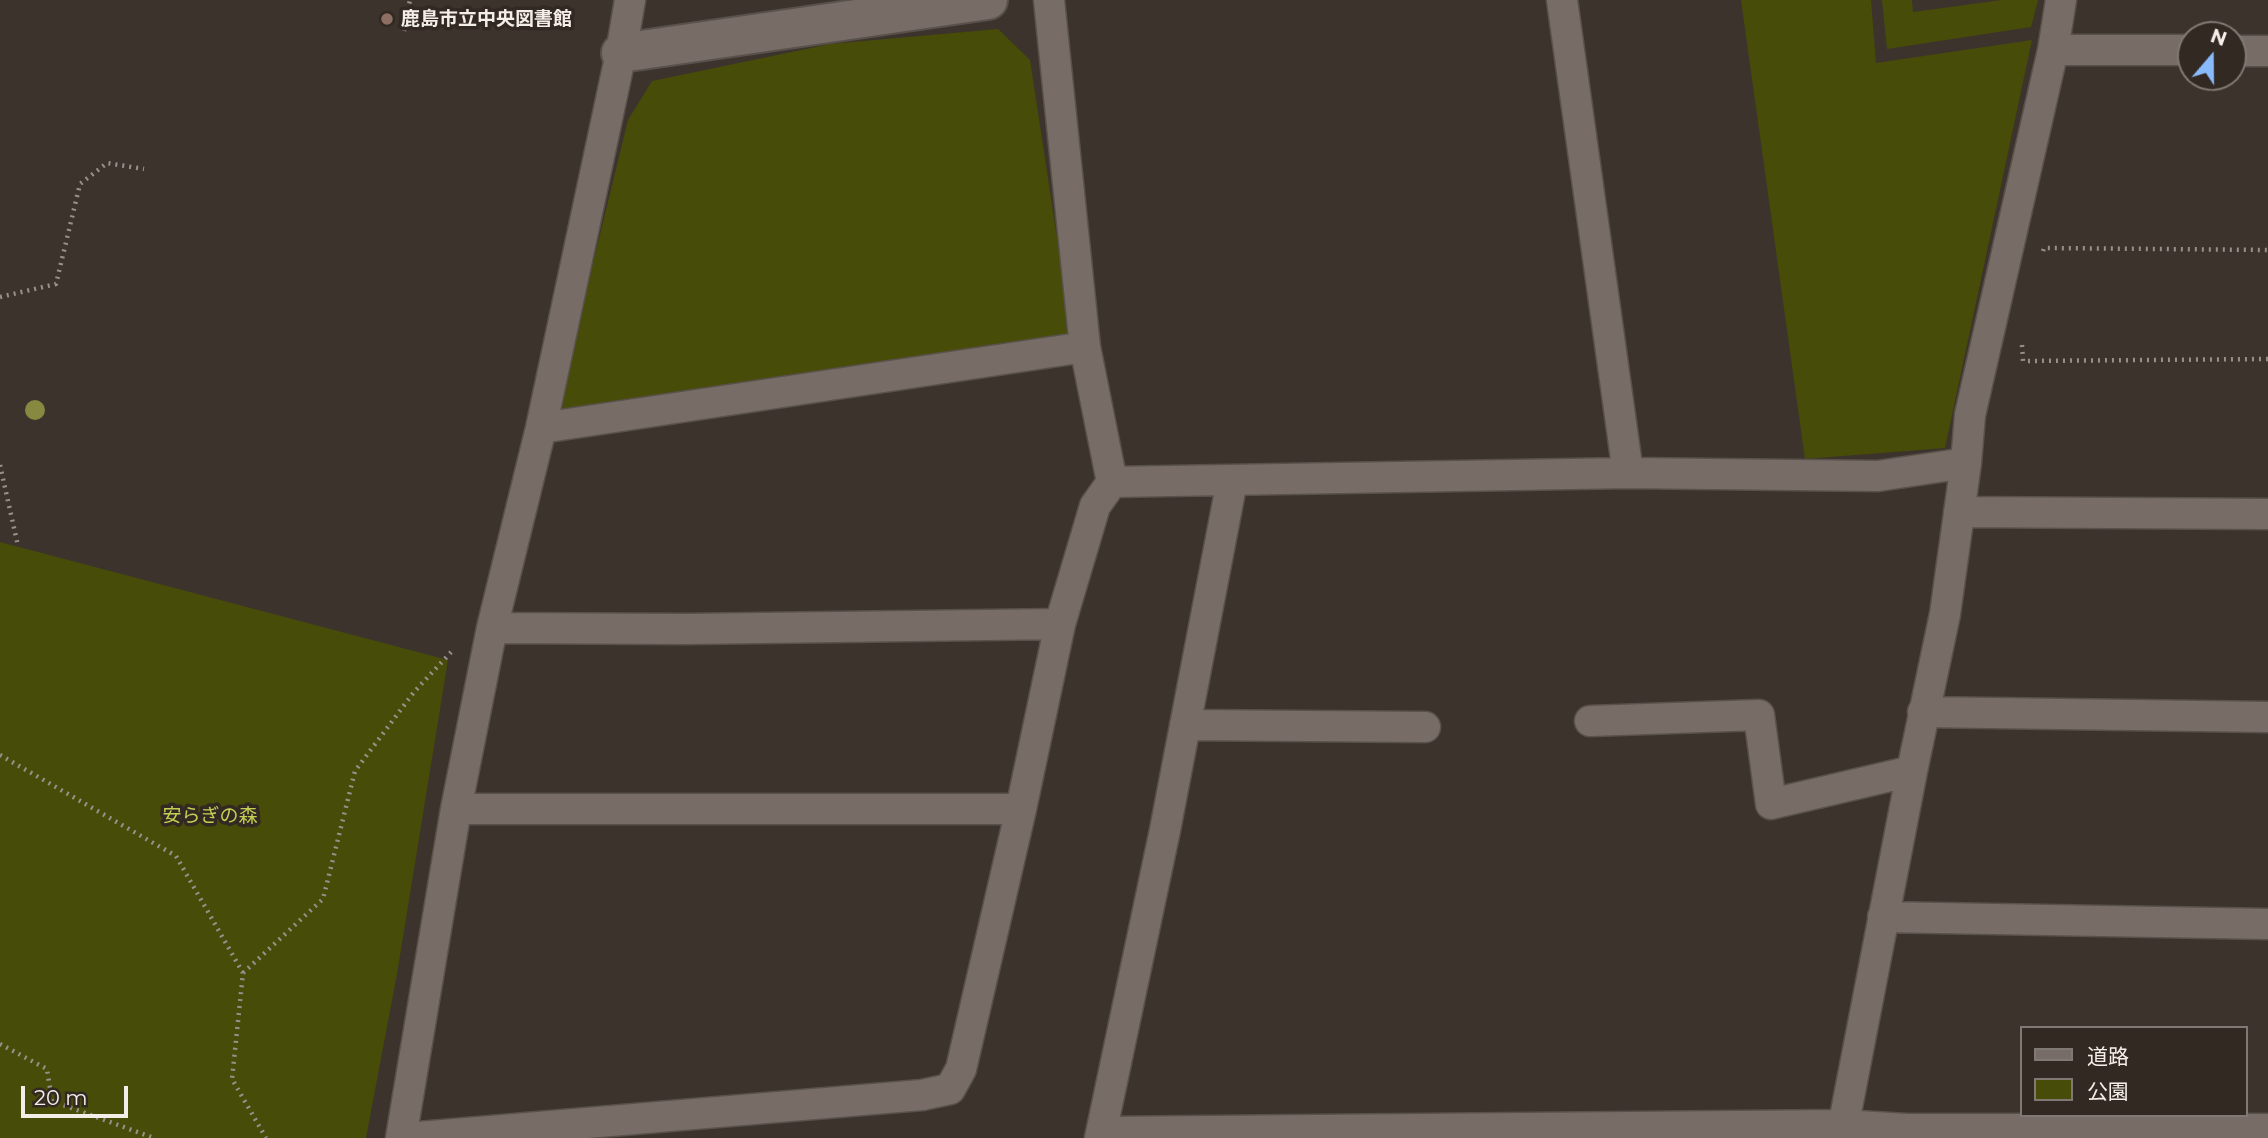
<!DOCTYPE html>
<meta charset="utf-8">
<style>
body{margin:0}
#map{position:relative;width:2268px;height:1138px;overflow:hidden;background:#3c332c;font-family:Montserrat,"Noto Sans JP",sans-serif}
canvas{display:block}
.legend{position:absolute;left:2020px;top:1026px;width:228px;height:91px;box-sizing:border-box;background:#322922;border:2px solid #807872;margin:0;padding:9px 12px;list-style:none;font-size:21px;color:#f4eee9}
.legend li{display:flex;align-items:center;gap:14px;height:35px}
.legend b{width:35px;border:2px solid #807872}
.north{position:absolute;left:2177px;top:21px;width:70px;height:70px;box-sizing:border-box;background:#322922;border:2px solid #807872;border-radius:50%;rotate:20deg;font-size:19px;font-weight:700;line-height:28px;text-align:center;color:#f4eee9}
.north::after{content:'';display:block;margin:auto;width:24px;height:32px;background:#89bafc;clip-path:polygon(50% 0,100% 100%,50% 72%,0 100%)}
.scale{position:absolute;left:21px;top:1086px;width:107px;height:32px;box-sizing:border-box;border:4px solid #f4eee9;border-top:0;padding-left:9px;font-size:21px;line-height:24px;white-space:nowrap;color:#f4eee9;-webkit-text-stroke:5px #322922;paint-order:stroke}
</style>
<div id="map">
<canvas width="2268" height="1138"></canvas>
<ul class="legend">
<li><b style="height:9px;background:#786d66"></b>道路</li>
<li><b style="height:19px;background:#474c09"></b>公園</li>
</ul>
<div class="north">N</div>
<div class="scale">20 m</div>
</div>
<script>
const c = document.querySelector('canvas').getContext('2d');
c.lineJoin = 'round';
function paint(path, color) {
  c.fillStyle = color;
  c.fill(path, 'evenodd');
}
function trace(path, color, width, dash) {
  c.strokeStyle = color;
  c.lineWidth = width;
  c.lineCap = dash ? 'butt' : 'round';
  c.setLineDash(dash || []);
  c.stroke(path);
}
function label(font, color, halo, rows, align = 'center') {
  c.font = font + ' Montserrat,"Noto Sans JP",sans-serif';
  c.lineWidth = 7;
  c.setLineDash([]);
  c.textBaseline = 'middle';
  c.strokeStyle = halo;
  c.fillStyle = color;
  for (const [text, x, y, turn = 0] of rows) {
    c.save();
    c.translate(x, y);
    c.rotate((+turn || 0) * Math.PI / 180);
    c.textAlign = isNaN(turn) ? turn : align;
    if (halo) c.strokeText(text, 0, 0);
    c.fillText(text, 0, 0);
    c.restore();
  }
}
const green = new Path2D(`
 M1741,0H1871L1876,63L2032,40L1945,448L1805,459Z
 M1882,0H1912L1913,12L2002,0H2038L2031,27L1887,49Z
 M998,29L1030,60L1072,336L556,414L628,120L652,81L830,44Z
 M0,542L448,660L397,974L366,1138H0Z`);
const path = new Path2D(`
 M404,31L410,0
 M2043,251L2044,248L2268,250
 M0,297L56,284L80,184L107,163L144,169
 M2022,345L2023,361L2268,359
 M0,465L18,546
 M0,755L176,856L243,973L232,1079L266,1138
 M243,973L323,899L355,771L414,692L454,649
 M0,1044L47,1069L52,1101L154,1138`);
const street = new Path2D(`
 M1049,0L1085,347L1112,482
 M1562,0L1628,473
 M2053,50H2191
 M2233,51H2268
 M541,428L1085,347
 M1959,512L2268,514
 M492,628L687,629L1060,624
 M1923,712L2268,717
 M1590,721L1759,715L1771,804L1912,771
 M1185,725L1425,727
 M456,809H1021
 M1883,917L2268,924
 M1102,1132L1843,1125L1906,1129H2268
 M401,1138L456,809L492,628L541,428L621,53L630,0
 M407,1138L922,1095L950,1089L961,1069L1021,809L1060,624L1095,506L1112,482L1628,473L1878,476L1966,463L1970,415L2053,50L2061,0
 M1100,1138L1165,830L1232,481
 M1841,1138L1912,771L1945,614L1966,463`);
const secondary = new Path2D(`
 M621,53L988,0`);
const trees = [
 [35,410]
];
const markers = [
 [387,19,7,"#8d6e63"]
];
const poiNames = [
 ["鹿島市立中央図書館",401,19]
];
const parkNames = [
 ["安らぎの森",210,816]
];
paint(green, '#474c09');
trace(street, '#59514b', 33);
trace(secondary, '#59514b', 42);
trace(path, '#98918b', 4.5, [2, 5]);
trace(street, '#786d66', 30);
trace(secondary, '#786d66', 38);
c.fillStyle = '#878941';
for (const [x, y] of trees) {
  c.beginPath();
  c.arc(x, y, 10, 0, 2 * Math.PI);
  c.fill();
}
for (const [x, y, r, color] of markers) {
  const dot = new Path2D();
  dot.arc(x, y, r, 0, 2 * Math.PI);
  c.fillStyle = color;
  c.fill(dot);
  trace(dot, '#322922', 2.5);
}
label('bold 19px', '#f4eee9', '#322922', poiNames, 'left');
label('19px', '#c4d053', '#322922', parkNames);
</script>
